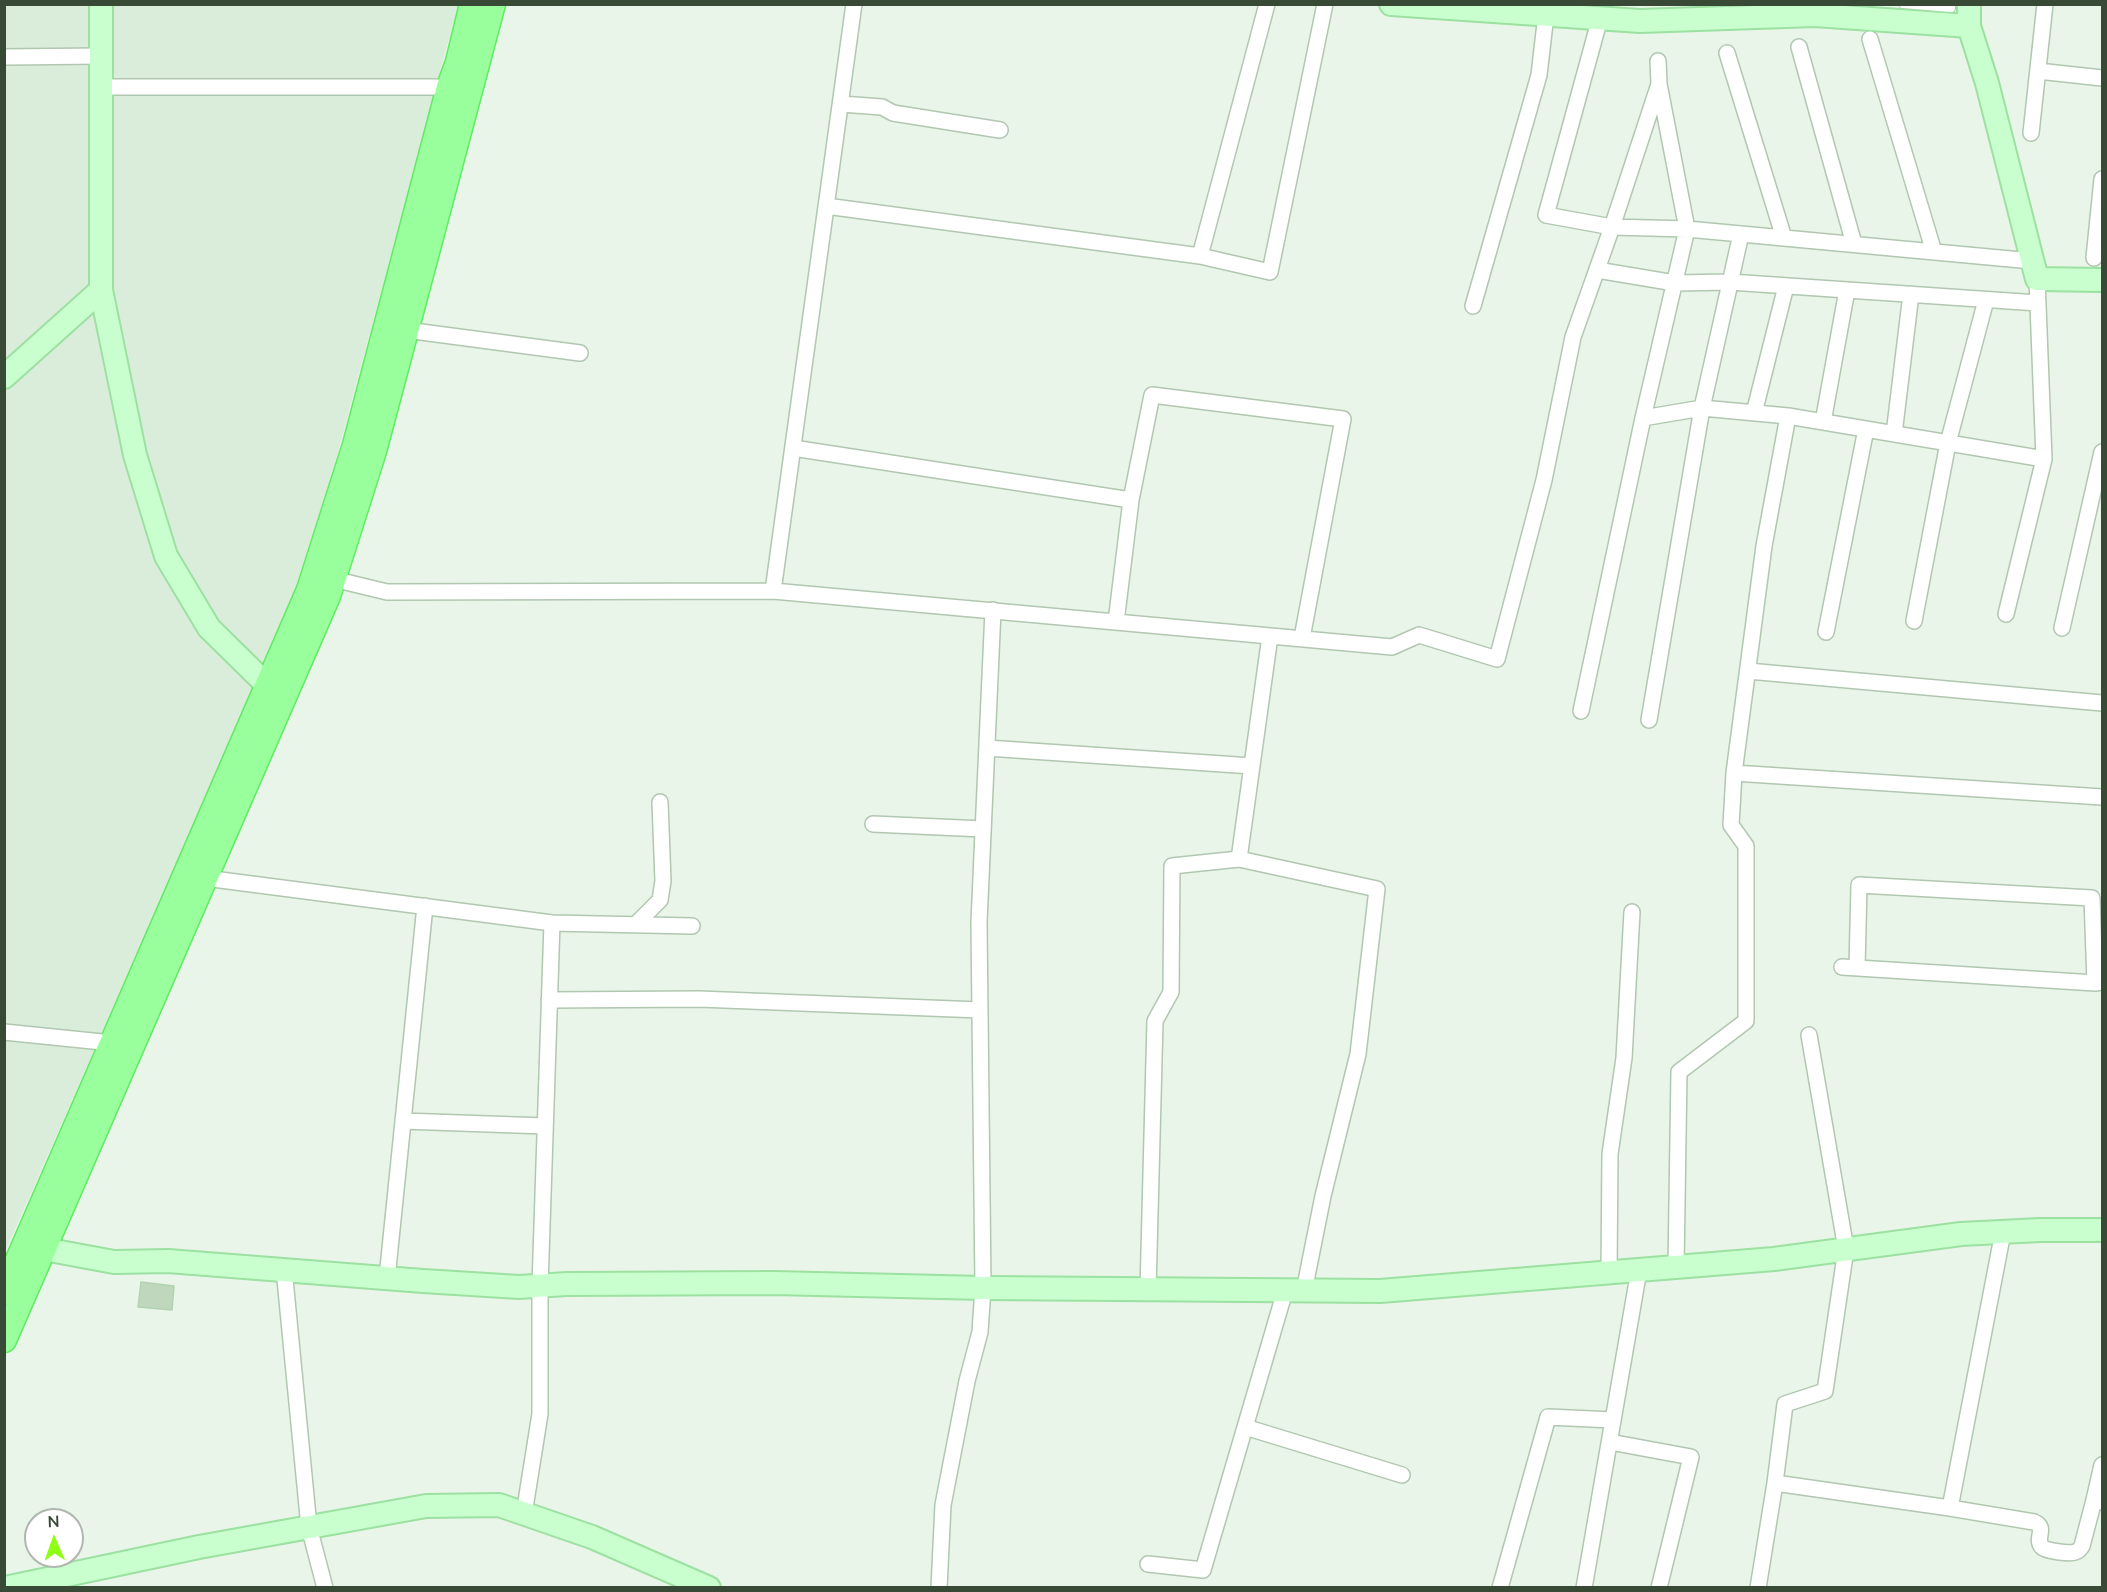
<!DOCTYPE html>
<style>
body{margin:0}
#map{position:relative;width:2107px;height:1592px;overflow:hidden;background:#e9f5e9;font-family:"Nunito Sans",sans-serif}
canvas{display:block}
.frame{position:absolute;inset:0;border:6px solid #384936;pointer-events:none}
.north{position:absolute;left:24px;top:1508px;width:60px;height:60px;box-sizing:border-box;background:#fff;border:2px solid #afb6af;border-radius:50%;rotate:358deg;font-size:16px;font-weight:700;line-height:24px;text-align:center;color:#384936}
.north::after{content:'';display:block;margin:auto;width:21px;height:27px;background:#8fff16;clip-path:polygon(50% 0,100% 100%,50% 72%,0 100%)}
</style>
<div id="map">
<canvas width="2107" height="1592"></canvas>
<div class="frame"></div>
<div class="north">N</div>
</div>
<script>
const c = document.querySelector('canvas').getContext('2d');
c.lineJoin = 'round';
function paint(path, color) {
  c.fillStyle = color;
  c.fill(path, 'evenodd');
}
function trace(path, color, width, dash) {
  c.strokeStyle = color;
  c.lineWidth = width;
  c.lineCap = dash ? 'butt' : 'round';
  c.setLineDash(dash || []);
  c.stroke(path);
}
const residential = new Path2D(`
 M5,5H458L306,571L5,1252Z`);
const building = new Path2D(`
 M141,1282L174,1286L172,1310L138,1307Z`);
const lane = new Path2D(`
 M1903,4L1951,8`);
const street = new Path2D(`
 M854,4L773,591L1392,647L1419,635L1497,659L1544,480L1573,337L1612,227L1659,84
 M1267,4L1200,256L1270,272L1325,4
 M1600,18L1546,215L1612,227L1687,229L2032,261
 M1870,39L1934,252
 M1799,47L1854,244
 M1727,53L1784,238
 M4,57L101,56
 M2038,71L2102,78
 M101,87H449
 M841,104L882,107L893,113L1000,130
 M2031,133L2045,4
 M826,206L1200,256
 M1741,234L1702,408L1788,416
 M2094,258L2102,179
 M1597,270L1675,283L1730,282L2038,303
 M1473,306L1539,75L1547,6
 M406,330L580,353
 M1754,413L1786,286
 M1643,418L1702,408L1649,720
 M1823,422L1847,290
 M1894,434L1911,294
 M793,448L1131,500L1116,622
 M2044,459L1788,416L1764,546L1734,773L2102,797
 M1131,500L1152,395L1343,419L1302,638
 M325,577L387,592L773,591
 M2006,614L2044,459L2037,279
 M1914,621L1948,443L1986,300
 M2062,628L2102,452
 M1826,632L1866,429
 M1748,671L2102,703
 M1581,711L1643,418L1687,229L1659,84L1658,61
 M987,748L1252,766
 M873,824L983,829
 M1239,859L1377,889L1358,1054L1323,1196L1304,1291
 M205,878L552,923L692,926
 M635,925L660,900L663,881L660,802
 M1842,967L2095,983L2102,982
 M1857,968L1859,885L2092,898L2095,983
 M549,1000L699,999L980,1010
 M4,1032L112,1043
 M1809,1035L1846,1249L1825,1391L1785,1404L1775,1483L1950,1508L2003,1232
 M403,1121L545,1126
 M1676,1267L1679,1072L1746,1021V846L1731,825L1734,773
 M284,1269L309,1527L325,1588
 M1609,1273L1610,1154L1624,1058L1632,912
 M387,1278L425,906
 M1148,1290L1155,1021L1171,992L1172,866L1239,859L1270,636
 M1245,1427L1402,1475
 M1610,1442L1691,1457L1659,1588
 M2102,1465L2094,1500L2102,1502
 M1950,1508L2034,1522C2048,1528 2034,1538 2042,1547C2045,1551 2070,1554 2075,1552C2079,1551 2079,1550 2082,1546L2094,1500
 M524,1514L540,1414V1286L552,923
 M1148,1564L1203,1570L1285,1291
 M939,1588L943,1505L967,1381L980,1332L983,1288L979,922L993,610
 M1500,1588L1548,1417L1613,1420
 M1584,1588L1639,1270
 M1758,1588L1775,1483`);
const secondary = new Path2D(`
 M101,4V290L135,455L166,556L209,628L268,686
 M1391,4L1640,21L1815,15L1969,26
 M1969,4V26L1987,83L2037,279L2102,280
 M4,377L101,290
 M28,1242L44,1249L114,1262L168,1261L423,1281L519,1287L567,1284L774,1283L983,1288L1380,1291L1774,1259L1961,1234L2040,1230H2102
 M5,1588L199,1547L426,1506L499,1505L592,1537L709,1588`);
const primary = new Path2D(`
 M4,1292L309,590L355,445L449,87L458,62L472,4
 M4,1340L328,596L374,451L493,4`);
paint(residential, '#daeddb');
paint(building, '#bfd8bd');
trace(building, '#b2d3b0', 1.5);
trace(lane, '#b1c7b0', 10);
trace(street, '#b1c7b0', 18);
trace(secondary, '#9ce1a1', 26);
trace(primary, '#61eb65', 27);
trace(lane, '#fff', 8);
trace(street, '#fff', 15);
trace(secondary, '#c9ffce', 22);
trace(primary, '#98ff9c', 24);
</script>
